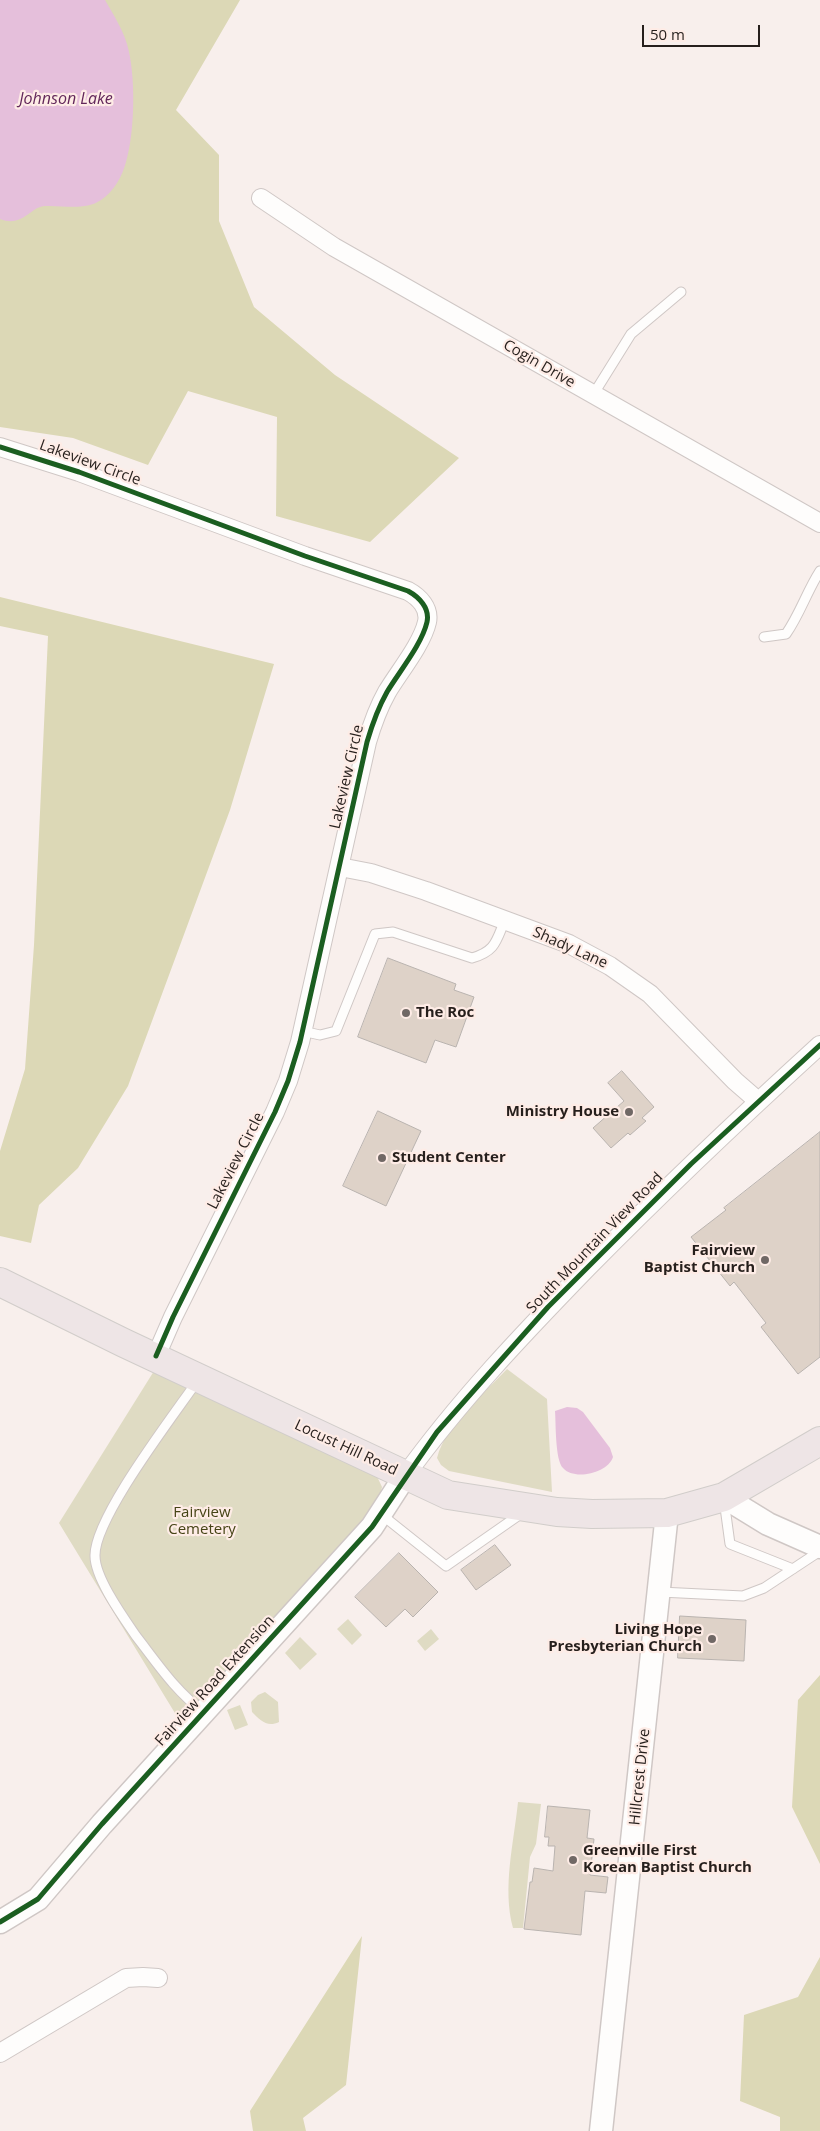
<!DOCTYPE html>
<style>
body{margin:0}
#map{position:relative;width:820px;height:2131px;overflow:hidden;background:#f8efec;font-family:"Open Sans",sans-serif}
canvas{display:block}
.scale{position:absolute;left:642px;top:25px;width:118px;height:22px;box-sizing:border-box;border:2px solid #261f1c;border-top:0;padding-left:6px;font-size:15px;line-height:18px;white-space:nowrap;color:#261f1c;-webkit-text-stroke:4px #feece6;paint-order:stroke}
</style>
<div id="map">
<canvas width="820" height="2131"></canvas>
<div class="scale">50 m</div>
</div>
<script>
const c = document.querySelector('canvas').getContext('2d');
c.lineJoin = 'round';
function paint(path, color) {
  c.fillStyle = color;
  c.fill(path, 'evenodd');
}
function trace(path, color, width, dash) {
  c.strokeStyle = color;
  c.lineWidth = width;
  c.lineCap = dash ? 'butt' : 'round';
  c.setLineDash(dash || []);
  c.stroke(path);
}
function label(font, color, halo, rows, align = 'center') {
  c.font = font + ' "Open Sans",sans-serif';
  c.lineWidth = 4.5;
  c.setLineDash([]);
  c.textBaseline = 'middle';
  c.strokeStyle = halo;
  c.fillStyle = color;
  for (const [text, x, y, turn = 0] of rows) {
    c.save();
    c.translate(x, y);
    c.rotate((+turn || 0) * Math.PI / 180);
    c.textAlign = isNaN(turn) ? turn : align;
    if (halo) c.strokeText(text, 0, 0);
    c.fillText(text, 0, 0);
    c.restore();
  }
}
const green = new Path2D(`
 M507,1369L547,1399L552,1492L449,1471L441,1465L437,1458C447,1422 482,1396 507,1369Z
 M154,1371L374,1470L382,1487L377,1508L181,1723L59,1523Z
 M348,1619L362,1635L352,1645L337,1629Z
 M431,1629L439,1639L425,1651L417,1641Z
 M300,1637L317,1654L300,1670L285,1653Z
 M265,1692L278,1702L279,1722C267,1728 260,1720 252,1712L251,1702L258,1695Z
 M240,1705L248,1725L235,1730L227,1710Z
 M518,1802L541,1804L536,1844L530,1857L523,1928H513C502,1888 514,1842 518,1802Z`);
const forest = new Path2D(`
 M0,0H240L176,110L219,155V221L254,307L335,375L459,458L370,542L276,516L277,417L188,391L148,465L73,438L0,427Z
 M0,597L274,664L230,810L128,1086L78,1168L39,1205L31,1243L0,1236V1151L25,1069L34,945L48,636L0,626Z
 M820,1675V1864L792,1807L798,1700Z
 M362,1936L346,2085L303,2118L306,2131H253L250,2111Z
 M820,1957V2131H780V2117L740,2101L744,2015L798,1997Z`);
const water = new Path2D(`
 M0,0H105C113,14 122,28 127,44C136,74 135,132 126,162C122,177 114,191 101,200C85,211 63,205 45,206C31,206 23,228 0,219Z
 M567,1407L577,1408L583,1412L610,1448L613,1457C608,1473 574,1481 563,1468C555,1460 556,1423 555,1411Z`);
const building = new Path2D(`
 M388,958L456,984L454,990L474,997L456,1047L435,1040L426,1063L358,1037Z
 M622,1071L654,1107L642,1118L646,1121L630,1135L628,1133L611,1148L593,1128L624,1101L608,1083Z
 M378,1111L421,1131L386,1206L343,1186Z
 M820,1132V1357L798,1374L761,1327L766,1323L734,1282L730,1286L691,1237L726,1210L724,1208Z
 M495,1545L511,1565L476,1590L461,1570Z
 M399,1553L438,1592L413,1617L405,1609L386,1627L355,1597Z
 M680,1616L746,1620L744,1661L678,1658Z
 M548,1806L590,1810L587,1838L594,1839L590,1875L608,1877L606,1893L585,1891L581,1935L524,1929L530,1882H532L534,1868L553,1871L555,1846H548L549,1837H545Z`);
const service = new Path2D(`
 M593,395L631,334L681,292
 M764,637L786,634C800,614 807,591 820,571
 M302,1031L320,1035L336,1031L375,934L393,932L472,958C496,951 496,941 505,920
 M198,1380C174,1415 94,1518 95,1556C95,1578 123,1617 136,1636C157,1663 176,1692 204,1712
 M724,1500L730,1544L793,1569
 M382,1515L446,1566L522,1513
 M660,1592L743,1596L764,1588L820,1551`);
const minor = new Path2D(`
 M261,198L334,247L820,523
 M0,447L79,472L305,556L408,591C419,597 430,608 427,622C422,644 399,672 387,692C378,708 372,725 367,742L300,1042L288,1081L275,1112L173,1317L156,1356
 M340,867L371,873L426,891L569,944L610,966L650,994L735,1081L758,1101
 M405,1476C459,1401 523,1334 587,1268C663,1191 741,1117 820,1045
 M0,2053L126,1978L143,1977L158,1978`);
const tertiary = new Path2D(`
 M724,1497L768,1524L820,1547
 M0,1922L38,1899L102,1824L372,1527L405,1476
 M601,2131L667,1513`);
const primary = new Path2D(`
 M0,1282L124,1343L448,1495L557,1512L592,1514L667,1513L724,1497L820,1441`);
const cycleway = new Path2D(`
 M0,447L79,472L305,556L408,591C419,597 430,608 427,622C422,644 399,672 387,692C378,708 372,725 367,742L300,1042L288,1081L275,1112L173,1317L156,1356
 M0,1922L38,1899L102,1824L372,1527L437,1432L548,1307L691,1164L820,1045`);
const markers = [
 [406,1013,5,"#706865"],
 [629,1112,5,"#706865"],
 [382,1158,5,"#706865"],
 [765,1260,5,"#706865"],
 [712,1639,5,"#706865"],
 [573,1860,5,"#706865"]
];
const streetNames = [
 ["Cogin Drive",539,364,30],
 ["Lakeview Circle",90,463,20],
 ["Lakeview Circle",347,777,-77],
 ["Shady Lane",570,948,24],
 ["Lakeview Circle",236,1161,-63],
 ["South Mountain View Road",595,1243,-46],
 ["Locust Hill Road",346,1448,25],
 ["Fairview Road Extension",215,1681,-48],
 ["Hillcrest Drive",640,1777,-84]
];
const poiNames = [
 ["The Roc",416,1013],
 ["Ministry House",619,1112,"right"],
 ["Student Center",392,1158],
 ["Fairview",755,1251,"right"],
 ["Baptist Church",755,1268,"right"],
 ["Living Hope",702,1630,"right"],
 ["Presbyterian Church",702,1647,"right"],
 ["Greenville First",583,1851],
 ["Korean Baptist Church",583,1868]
];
const parkNames = [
 ["Fairview",202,1513],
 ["Cemetery",202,1530]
];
const waterNames = [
 ["Johnson Lake",66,99]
];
paint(green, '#dfdbc3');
paint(forest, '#dcd8b6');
paint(water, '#e5bfdb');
paint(building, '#ded2c8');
trace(building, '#b9b3af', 1);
trace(service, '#cfc7c5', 11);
trace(minor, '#cfc7c5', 20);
trace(tertiary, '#cfc7c5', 25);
trace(primary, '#d1cdca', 30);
trace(service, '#fefdfc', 9);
trace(minor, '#fefdfc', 18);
trace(tertiary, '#fefdfc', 22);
trace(primary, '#eee5e6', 28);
trace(cycleway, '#1b5e20', 5);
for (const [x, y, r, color] of markers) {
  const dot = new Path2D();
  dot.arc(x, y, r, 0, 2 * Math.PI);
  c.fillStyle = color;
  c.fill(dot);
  trace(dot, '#feece6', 2);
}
label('15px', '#261f1c', '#feece6', streetNames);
label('bold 15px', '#261f1c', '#feece6', poiNames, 'left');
label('15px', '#464416', '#feece6', parkNames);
label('italic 16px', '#62275a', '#feece6', waterNames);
</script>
